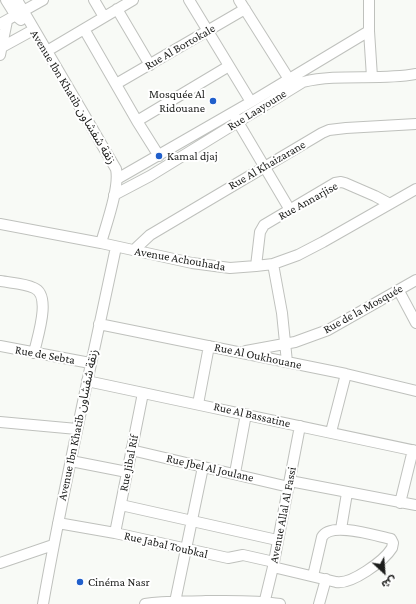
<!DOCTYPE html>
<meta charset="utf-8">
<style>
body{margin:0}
#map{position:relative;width:416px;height:604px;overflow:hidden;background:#f8faf6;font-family:"Crimson Pro","Noto Sans Arabic",serif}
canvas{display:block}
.north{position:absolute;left:364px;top:552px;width:40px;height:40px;-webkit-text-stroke:3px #fff;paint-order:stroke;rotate:154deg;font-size:11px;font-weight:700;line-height:16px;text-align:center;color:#1c1d1b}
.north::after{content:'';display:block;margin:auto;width:14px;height:18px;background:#1c1d1b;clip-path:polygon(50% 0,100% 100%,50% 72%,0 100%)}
</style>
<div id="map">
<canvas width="416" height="604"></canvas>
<div class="north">ش</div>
</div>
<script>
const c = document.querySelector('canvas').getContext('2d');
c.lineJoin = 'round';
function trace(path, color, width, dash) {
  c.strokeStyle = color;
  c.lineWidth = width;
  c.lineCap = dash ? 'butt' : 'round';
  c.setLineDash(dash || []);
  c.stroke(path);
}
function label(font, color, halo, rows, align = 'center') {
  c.font = font + ' "Crimson Pro","Noto Sans Arabic",serif';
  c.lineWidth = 4;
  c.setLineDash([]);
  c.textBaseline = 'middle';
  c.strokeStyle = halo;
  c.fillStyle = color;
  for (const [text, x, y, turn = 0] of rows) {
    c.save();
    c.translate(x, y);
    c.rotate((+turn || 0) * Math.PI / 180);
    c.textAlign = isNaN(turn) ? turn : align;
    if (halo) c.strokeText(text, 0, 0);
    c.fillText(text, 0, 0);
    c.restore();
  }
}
const minor = new Path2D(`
 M6,0L16,16L21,20
 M17,0L116,169C120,187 106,225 101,243
 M94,0L104,17
 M189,0L251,102
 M239,0L292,84
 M369,0V31L372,77
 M117,9L150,65
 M0,24L43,0
 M84,29L137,121L159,156
 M2,47L33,30
 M47,51L133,0
 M0,55L7,21
 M116,84L245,9
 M235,117L290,210
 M137,121L229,66
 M117,179L251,102L369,31
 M114,195L150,176L303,82C340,73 379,81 416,74
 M0,224L101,243L192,263L230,268L256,266L273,264L298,255L323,242L416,189
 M134,250L150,235L322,133L329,130L346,128L416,124
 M273,264L282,313L287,362
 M256,266L260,232L264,225L335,183L341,182L345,183L375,196L390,204
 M0,281C11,283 24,283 34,288C52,295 37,338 34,353
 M399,291L416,323
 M99,324L346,374L416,391
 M0,346L90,363
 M246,351L295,342L328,330L416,280
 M87,381L416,451
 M198,404L209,346
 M0,422L77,429
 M331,432L346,374
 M131,450L289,487
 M71,461L127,472
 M235,473L246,414
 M290,481L416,505
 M400,503L413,450
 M121,505L277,540
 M58,523L115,533L228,558L243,555L274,562
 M341,529L347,493
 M115,533L143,393
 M0,563L53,545
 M273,567L336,582C351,585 384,561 392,548L393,543L391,539C376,536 331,521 322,537L313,576
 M175,602L203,467
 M43,604C64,484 91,366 116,247
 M145,604C165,601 186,602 206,601C231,601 256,600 280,604
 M264,604L273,567L300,426
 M319,604L326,579`);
const markers = [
 [213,101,4,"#205fcb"],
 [159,156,4,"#205fcb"],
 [80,582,4,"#205fcb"]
];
const streetNames = [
 ["Rue Al Bortokale",180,47,-30],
 ["Avenue Ibn Khatib زنقة شفشاون",73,97,59],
 ["Rue Laayoune",257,110,-32],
 ["Rue Al Khaizarane",267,165,-30],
 ["Rue Annarjise",308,201,-29],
 ["Avenue Achouhada",180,259,10],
 ["Rue de la Mosquée",363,309,-29],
 ["Rue de Sebta",45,355,10],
 ["Rue Al Oukhouane",258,356,12],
 ["Rue Al Bassatine",252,415,13],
 ["Avenue Ibn Khatib زنقة شفشاون",78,425,-78],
 ["Rue Jibal Rif",129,463,-79],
 ["Rue Jbel Al Joulane",210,468,13],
 ["Avenue Allal Al Fassi",283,515,-79],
 ["Rue Jabal Toubkal",166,545,13]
];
const poiNames = [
 ["Mosquée Al",205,94,"right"],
 ["Ridouane",205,108,"right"],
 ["Kamal djaj",167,156],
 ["Cinéma Nasr",88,582]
];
trace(minor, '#bfc1bd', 12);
trace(minor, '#fff', 10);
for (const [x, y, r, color] of markers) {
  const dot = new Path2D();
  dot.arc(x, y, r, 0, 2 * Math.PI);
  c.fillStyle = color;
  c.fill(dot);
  trace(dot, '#fff', 1.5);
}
label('12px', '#1c1d1b', '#fff', streetNames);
label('12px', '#1c1d1b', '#fff', poiNames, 'left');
</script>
